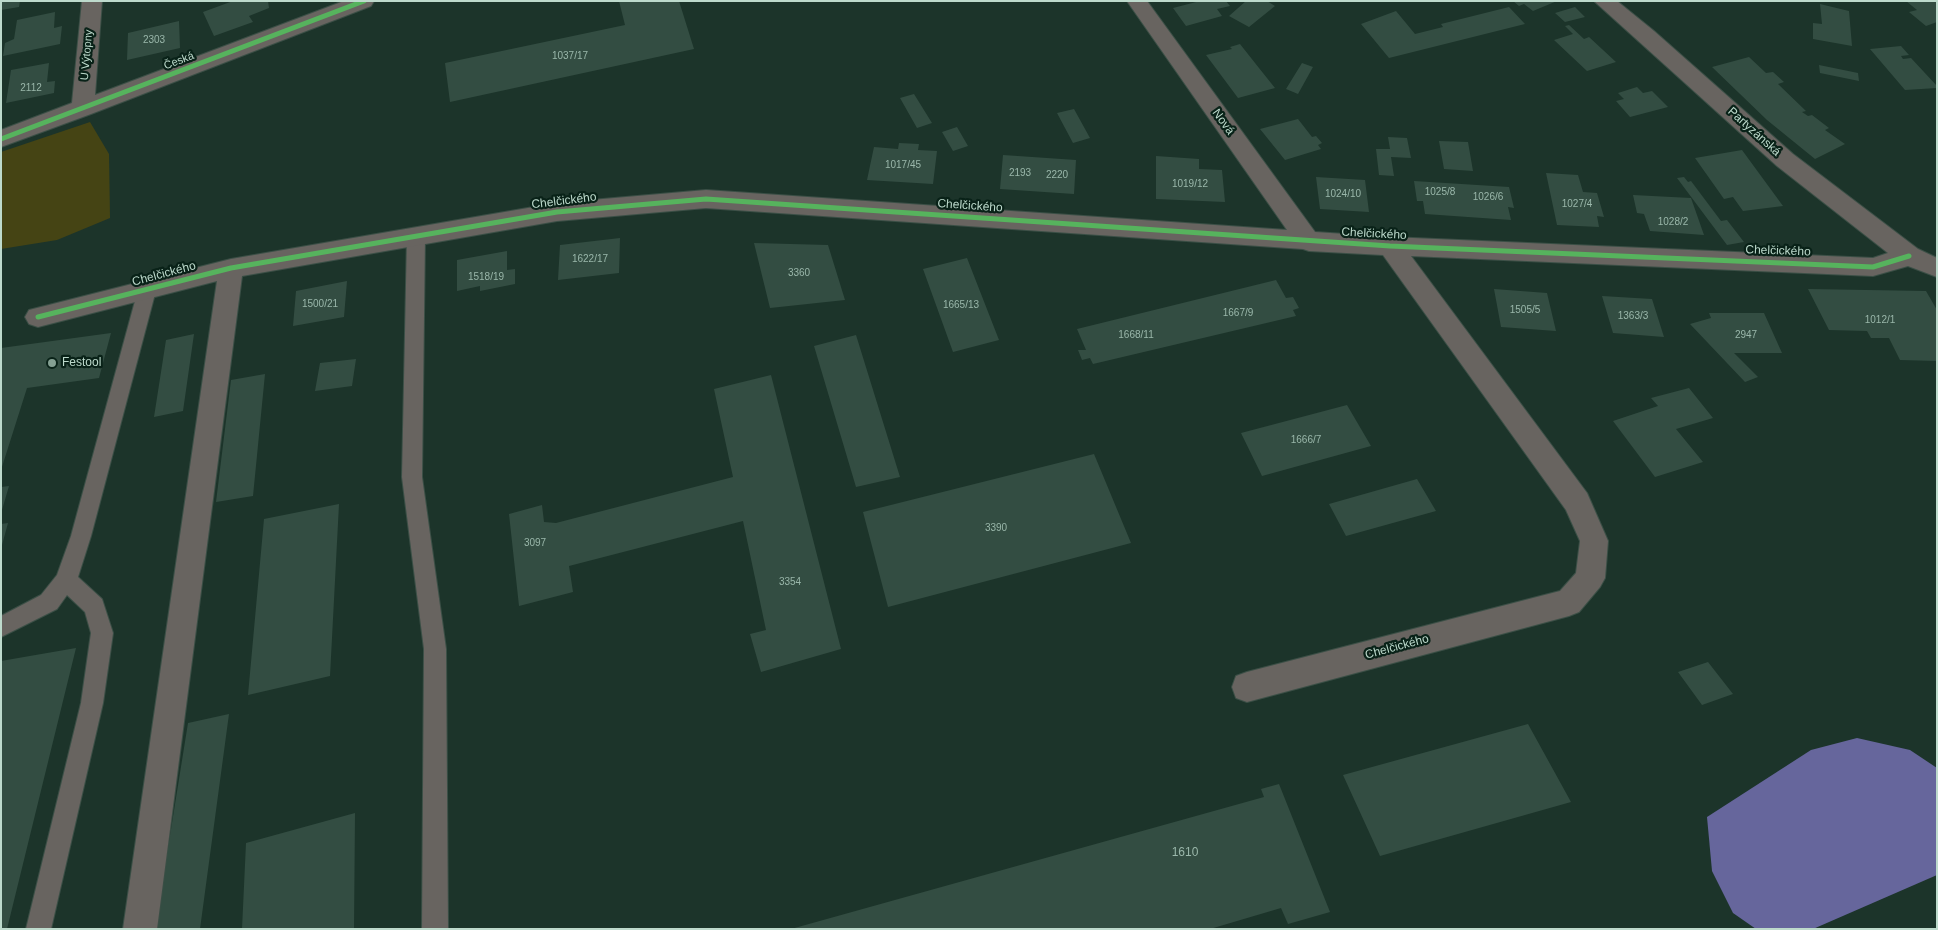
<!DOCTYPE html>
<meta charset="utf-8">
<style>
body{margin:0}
#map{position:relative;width:1938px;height:930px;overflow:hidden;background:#1c342a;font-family:Arial,sans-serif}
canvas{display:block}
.frame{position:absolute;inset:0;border:2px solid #bddacc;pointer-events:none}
</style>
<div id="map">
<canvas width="1938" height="930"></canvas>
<div class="frame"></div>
</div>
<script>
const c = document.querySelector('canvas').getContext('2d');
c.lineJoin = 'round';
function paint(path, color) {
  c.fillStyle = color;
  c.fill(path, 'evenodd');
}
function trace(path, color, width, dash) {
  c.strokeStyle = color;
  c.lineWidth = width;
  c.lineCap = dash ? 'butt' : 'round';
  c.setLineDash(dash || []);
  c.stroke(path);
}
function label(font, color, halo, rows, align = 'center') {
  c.font = font + ' Arial,sans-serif';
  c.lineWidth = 4.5;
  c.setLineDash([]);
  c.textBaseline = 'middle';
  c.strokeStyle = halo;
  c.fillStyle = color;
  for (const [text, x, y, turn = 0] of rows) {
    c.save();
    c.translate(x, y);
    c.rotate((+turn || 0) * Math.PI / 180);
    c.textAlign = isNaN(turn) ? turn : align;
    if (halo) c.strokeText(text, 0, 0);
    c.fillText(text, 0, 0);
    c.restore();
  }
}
const green = new Path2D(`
 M90,122L109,154L110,218L57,240L1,249V152Z`);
const water = new Path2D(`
 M1857,738L1910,750L1937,768V875L1813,929H1756L1733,913L1712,871L1707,817L1811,750Z`);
const building = new Path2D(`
 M1,1H20L19,7L1,10Z
 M233,1H268L269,8L249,16L253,22L214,36L203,12Z
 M619,1H679L694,49L450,102L445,63L625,25Z
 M1200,1H1226L1230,6L1217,9L1222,16L1186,26L1173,8Z
 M1246,1H1267L1275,6L1249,27L1229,16Z
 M1513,1H1557L1533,11L1524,4L1519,6Z
 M1906,1H1937V22L1926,26L1909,12L1917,10Z
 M1820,4L1849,11L1852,46L1813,39V23L1822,24Z
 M1509,7L1525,24L1389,58L1361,24L1396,11L1415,34L1443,27L1441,24Z
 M1575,7L1585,17L1565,22L1555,13Z
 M55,12L54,28L62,26L60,44L3,56L5,43L14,39L17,20Z
 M179,21L180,48L127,60L128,33Z
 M1569,25L1584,39L1589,37L1616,62L1587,71L1554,40L1573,34L1565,26Z
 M1240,44L1259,68L1275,88L1238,98L1206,55L1232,49L1230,47Z
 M1901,46L1909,55L1901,56L1903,59L1911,58L1937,86V88L1905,90L1870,49Z
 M1749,57L1766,73L1773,72L1784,82L1778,84L1806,111L1802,112L1808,116L1812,115L1829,128L1825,130L1845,144L1815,159L1767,120L1712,67Z
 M49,63L47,82L55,81L54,93L6,103L11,70Z
 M1302,63L1313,67L1298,94L1286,89Z
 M1819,65L1858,73L1859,81L1820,73Z
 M1637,87L1643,93L1652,91L1668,107L1630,117L1616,101L1624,99L1618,93Z
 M914,94L932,123L917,128L900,98Z
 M1074,109L1090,138L1073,143L1057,113Z
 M1298,119L1312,137L1316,136L1322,143L1318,145L1321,149L1285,160L1260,129Z
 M957,127L968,146L953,151L942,132Z
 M1388,137L1407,138L1411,158L1391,157L1394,176L1379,175L1376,149H1390L1391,155Z
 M1439,141L1468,142L1473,171L1444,169Z
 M899,143L919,144L918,150L937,151L933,184L867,180L874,147L898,149Z
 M1742,150L1783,206L1743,211L1733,197L1724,199L1695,158Z
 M1003,155L1076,160L1074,194L1000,189Z
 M1156,156L1199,159V169L1222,170L1225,202L1156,199Z
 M1546,173L1578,175L1583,192L1597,193L1604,217L1597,216L1599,227L1557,225Z
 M1316,177L1365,180L1369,212L1320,209Z
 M1684,177L1688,182L1691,181L1721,221L1727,220L1744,242L1727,245L1677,178Z
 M1414,181L1509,187L1514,208L1508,207L1511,220L1425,214L1423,201H1417Z
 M1633,195L1691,198L1704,235L1650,231L1644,214L1637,213Z
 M620,238L619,273L558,280L560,245Z
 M754,243L828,245L845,300L770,308Z
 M507,251V270L515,269V284L480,291V286L457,291V260Z
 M967,258L999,340L953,352L923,269Z
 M1276,280L1286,298L1293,297L1299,308L1293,310L1296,316L1093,364L1090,358L1082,360L1078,350H1086L1077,329Z
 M347,281L344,317L293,326L296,291Z
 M1494,289L1547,293L1556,331L1501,327Z
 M1808,289L1926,291L1937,310V361L1900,360L1889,338H1871L1867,331L1829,330Z
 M1602,296L1652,299L1664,337L1613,333Z
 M1709,313H1764L1782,353H1734L1758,377L1745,382L1690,324L1711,318Z
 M111,333L99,378L27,388L1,470V348Z
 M194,334L183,411L154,417L166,340Z
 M856,335L900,477L856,487L814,346Z
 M356,359L352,386L315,391L320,363Z
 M265,374L253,496L216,502L231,380Z
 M771,375L841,649L761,672L750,634L766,630L743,521L569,566L573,592L519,606L509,514L542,505L544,522L556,523L733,477L714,389Z
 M1689,388L1713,418L1676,429L1703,462L1655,477L1613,421L1658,406L1651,398Z
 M1347,405L1371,446L1262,476L1241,433Z
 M1094,454L1131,543L888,607L863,512Z
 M1417,479L1436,511L1346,536L1329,504Z
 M9,486L2,510H1V487Z
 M339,504L330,676L248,695L264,519Z
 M8,523L2,545H1V524Z
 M76,648L7,929H1V661Z
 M1708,662L1733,694L1702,705L1678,672Z
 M229,714L200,929H155L188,723Z
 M1528,724L1571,802L1380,856L1343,775Z
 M1279,784L1330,912L1288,924L1281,908L1210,929H791L1264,797L1261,789Z
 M355,813L354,929H242L246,843Z`);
const service = new Path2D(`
 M416,229L422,231L425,236L422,477L446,649L448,929H422L424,649L402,477L407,236L410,231Z
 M147,283L153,285L156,290L91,536L78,577L102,599L113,633L103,703L51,929H26L81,703L91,633L85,612L67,595L57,609L1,637V616L41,595L57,575L71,536L138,290L141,285Z`);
const minor = new Path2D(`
 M82,1H102L95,95L344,1H374L371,6L91,114L1,147V130L72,103Z
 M1127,1H1147L1315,232L1390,237L1873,258L1888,253L1777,166L1594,1H1617L1654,31L1793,154L1918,249L1937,258V277L1908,266L1873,276L1411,256L1587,493L1608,541L1605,578L1600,587L1579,612L1569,616L1247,702L1236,698L1232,687L1236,676L1247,672L1560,591L1576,573L1580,541L1566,510L1383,255L1309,251L1303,249L706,208L557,221L242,276L157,929H123L217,281L38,327L29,324L25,317L29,310L231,259L557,203L706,190L1287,230Z`);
const cycleway = new Path2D(`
 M1,139L364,1
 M38,317L231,268L557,212L706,199L1390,246L1873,267L1909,256`);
const markers = [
 [52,363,5,"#85a093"]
];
const numberNames = [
 ["2303",154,40],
 ["1037/17",570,56],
 ["2112",31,88],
 ["1017/45",903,165],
 ["2193",1020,173],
 ["2220",1057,175],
 ["1019/12",1190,184],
 ["1025/8",1440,192],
 ["1024/10",1343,194],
 ["1026/6",1488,197],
 ["1027/4",1577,204],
 ["1028/2",1673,222],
 ["1622/17",590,259],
 ["3360",799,273],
 ["1518/19",486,277],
 ["1500/21",320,304],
 ["1665/13",961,305],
 ["1505/5",1525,310],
 ["1667/9",1238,313],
 ["1363/3",1633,316],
 ["1012/1",1880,320],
 ["1668/11",1136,335],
 ["2947",1746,335],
 ["1666/7",1306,440],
 ["3390",996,528],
 ["3097",535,543],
 ["3354",790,582]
];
const farStreetnames = [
 ["U Výtopny",87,55,-85],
 ["Česká",179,61,-21]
];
const streetNames = [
 ["Nová",1223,122,54],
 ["Partyzánská",1754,132,42],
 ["Chelčického",564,201,-7],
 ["Chelčického",970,206,4],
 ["Chelčického",1374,234,3],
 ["Chelčického",1778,251,2],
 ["Chelčického",164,274,-15],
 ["Chelčického",1397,647,-15]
];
const poiNames = [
 ["Festool",62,363]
];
const nearNumbernames = [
 ["1610",1185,853]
];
paint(green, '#454414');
paint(water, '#66669c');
paint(building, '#334d42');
trace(service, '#3b4f46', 2);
trace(minor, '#3b4f46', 2);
paint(service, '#686460');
paint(minor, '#686460');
trace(cycleway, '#56b35d', 5);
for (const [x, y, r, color] of markers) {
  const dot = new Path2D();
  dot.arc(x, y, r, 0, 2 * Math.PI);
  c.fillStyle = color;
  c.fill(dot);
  trace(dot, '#092218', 2);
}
label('10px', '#9ab7aa', null, numberNames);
label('11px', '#bddacc', '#092218', farStreetnames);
label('12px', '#bddacc', '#092218', streetNames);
label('12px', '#bddacc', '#092218', poiNames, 'left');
label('12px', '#9ab7aa', null, nearNumbernames);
</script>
